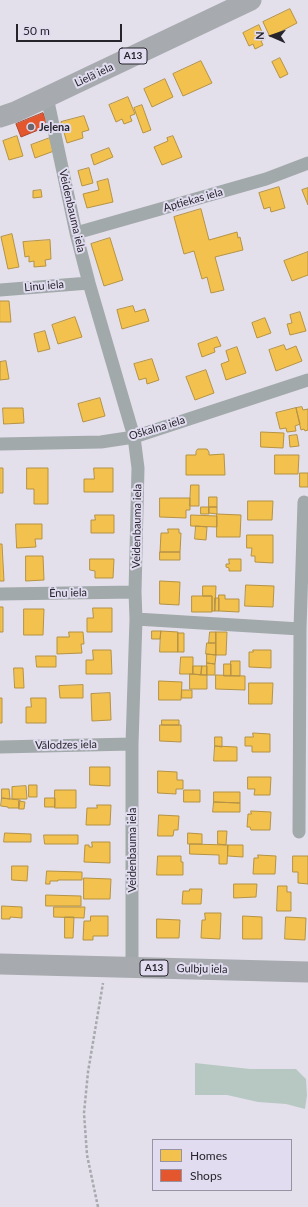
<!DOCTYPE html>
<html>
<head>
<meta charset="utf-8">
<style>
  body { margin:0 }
  #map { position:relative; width:308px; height:1207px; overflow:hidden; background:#e3e0ec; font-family:Lato,sans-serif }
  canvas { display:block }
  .legend { position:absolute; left:152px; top:1139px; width:140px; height:52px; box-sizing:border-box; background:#e1dcf0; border:1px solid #9793a2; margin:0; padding:5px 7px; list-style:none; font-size:12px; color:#27252c }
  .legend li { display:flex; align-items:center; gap:8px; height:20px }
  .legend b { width:20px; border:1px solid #9793a2 }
  .north { position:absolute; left:252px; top:16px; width:40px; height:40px; -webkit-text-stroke:3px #e1dcf0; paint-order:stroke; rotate:272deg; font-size:11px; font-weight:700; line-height:16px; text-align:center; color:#27252c }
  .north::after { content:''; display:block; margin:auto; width:14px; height:18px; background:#27252c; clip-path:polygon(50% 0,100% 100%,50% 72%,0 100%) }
  .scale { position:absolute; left:16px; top:24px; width:106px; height:18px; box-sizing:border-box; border:2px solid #27252c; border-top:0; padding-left:5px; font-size:12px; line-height:14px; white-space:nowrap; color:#27252c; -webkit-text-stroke:3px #e1dcf0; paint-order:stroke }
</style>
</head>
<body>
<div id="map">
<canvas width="308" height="1207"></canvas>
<ul class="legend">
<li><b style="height:11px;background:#f2c14e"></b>Homes</li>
<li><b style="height:11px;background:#e4572e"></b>Shops</li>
</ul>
<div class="north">N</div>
<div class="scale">50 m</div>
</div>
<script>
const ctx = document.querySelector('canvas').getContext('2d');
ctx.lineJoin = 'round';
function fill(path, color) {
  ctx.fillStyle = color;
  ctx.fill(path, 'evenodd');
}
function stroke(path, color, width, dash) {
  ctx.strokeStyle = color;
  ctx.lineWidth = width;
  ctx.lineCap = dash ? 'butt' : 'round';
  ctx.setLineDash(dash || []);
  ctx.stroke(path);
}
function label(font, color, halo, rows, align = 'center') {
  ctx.font = font + ' Lato,sans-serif';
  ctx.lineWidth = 4;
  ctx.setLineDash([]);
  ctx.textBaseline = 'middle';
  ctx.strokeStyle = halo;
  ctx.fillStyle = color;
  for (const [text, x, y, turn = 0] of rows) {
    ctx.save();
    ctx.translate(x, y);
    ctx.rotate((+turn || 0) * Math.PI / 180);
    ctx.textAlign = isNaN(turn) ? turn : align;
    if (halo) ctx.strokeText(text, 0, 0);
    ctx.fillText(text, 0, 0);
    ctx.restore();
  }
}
fill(new Path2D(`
  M195 1063 250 1069H296L306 1079 307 1095 305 1109 286 1104 258 1102 227 1095H195Z`), '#b7c8c3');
const homes = new Path2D(`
  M290 9 297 23 270 37 263 22Z
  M259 25 265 39 261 41 263 45 255 49 253 44 249 46 243 33Z
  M280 58 288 74 280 78 272 62Z
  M201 61 212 83 183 96 173 74Z
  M165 79 173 97 152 107 144 89Z
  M128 97 135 114 130 116 132 121 124 124 122 119 116 122 109 105Z
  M142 105 151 130 143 133 134 108Z
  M84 116 89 130 82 132 83 138 67 143 61 122Z
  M17 136 23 156 9 160 3 141Z
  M173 136 182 157 162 165 154 147 168 141 167 138Z
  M50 138 54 151 35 158 31 145Z
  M109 148 113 157 94 165 91 155Z
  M89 168 93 183 82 186 78 171Z
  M108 179 113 202 87 208 83 194 99 190 97 182Z
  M279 187 285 208 271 212 270 207 264 209 259 193Z
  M308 188V205L302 190Z
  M41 190 42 197 33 198V191Z
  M201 209 209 240 237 232 238 238 240 237 243 250 215 257 224 290 211 293 207 277 202 279 194 251 184 254 174 217Z
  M12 234 19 267 8 269 1 237Z
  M110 238 123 280 104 286 91 244Z
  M50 240 51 259 45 260 46 266 34 267V261L29 262V256L25 257 23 242Z
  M308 252V275L292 281 284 261Z
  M0 301H9L11 322H0Z
  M133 306 135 312 145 309 149 321 122 329 117 310Z
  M300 312 306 331 290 335 287 324 292 323 290 315Z
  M75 317 82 337 58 344 52 325Z
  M265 318 271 333 257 338 252 323Z
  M45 331 50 349 38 352 34 334Z
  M217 337 221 346 214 348 215 352 202 357 198 344Z
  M284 345 286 350 296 346 302 361 276 371 269 350Z
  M237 347 246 373 226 380 221 364 229 361 226 351Z
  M152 359 159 380 147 384 146 378 139 380 134 364Z
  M6 361 9 379 0 380V362Z
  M206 370 214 393 195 400 186 377Z
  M100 398 105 416 83 422 78 404Z
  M302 407 303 410 308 409V430L305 431 304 429 301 430 296 408Z
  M3 408H23L24 423 4 424Z
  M296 408 300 424 295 426 296 431 287 432 286 428 280 429 276 413Z
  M261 432 284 433 283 448 261 447Z
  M297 435 299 446 290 447 289 436Z
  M198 449H207L209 452V455L224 454 225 475H186V455H196V452Z
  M275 455H299L298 474H275Z
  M0 468H3V493H0Z
  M27 468H48V504H34V489H27Z
  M94 468H113V492H84V479H94Z
  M300 473H308V487H300Z
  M191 485H199V506H190Z
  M209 497H217V507H209Z
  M160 498H190V510H186V518L160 517Z
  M248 501H273L272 520H248Z
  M201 507H209V514H201Z
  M209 507H217V514L209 513Z
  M217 514 241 515 240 537H217Z
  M95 515H114V533H91V520H95Z
  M191 515 217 516V527L191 526Z
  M16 524H42V539H35L36 547 17 548Z
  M196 526 207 527 206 540 195 539Z
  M168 529H179V533H181L180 552H160L161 533H168Z
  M247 535H273V563L255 562V556H251L252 548H247Z
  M0 544H2L4 581H0Z
  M160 552H180V560H160Z
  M26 556H43L44 580 26 581Z
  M90 559H114L113 578H95V571L90 570Z
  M229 559H241V571H229V568L226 567V564H229Z
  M160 581 180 582 179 605 160 604Z
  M246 585 274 586 273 607 245 606Z
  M203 586H216L215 611H212V596H203Z
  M219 595H225V599H239V612L219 611Z
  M192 596H212V612H192Z
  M215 598H219V611H215Z
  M0 607H3V632H0Z
  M93 608H112V632H87V618H93Z
  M24 609H44L43 635H24Z
  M152 631H161L160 639H152Z
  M161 631 178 632V652H160Z
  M69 632H83L84 644H81L82 653 57 654V637H69Z
  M210 632H216V643H209Z
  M216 632H227L226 655H216Z
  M178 633H184V652H178Z
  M207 643H216V655L206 654Z
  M93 650H111L112 674H86V660H93Z
  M253 650H271V668L249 667V652H253Z
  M207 654 216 655 215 664 207 663Z
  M36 656H56V667H37Z
  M181 657H193V674H180Z
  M231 661H240V676H231Z
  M207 663 215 664V675H207Z
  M224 664H231V676H224Z
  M193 666H202L201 675 193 674Z
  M202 666H207V675H201Z
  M14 668H23L24 688H15Z
  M190 674 207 675V689H190Z
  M216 675 245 676V690L216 689Z
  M159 681 182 682 181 700H159Z
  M249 683H273L272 704H249Z
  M83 685V698H60L59 686Z
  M182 690H192V698H182Z
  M110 693 111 720 92 721 91 694Z
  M0 698H2V723H0Z
  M31 698H46V723H26V707H31Z
  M162 720H179V725H162Z
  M160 725H181V742L160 741Z
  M253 733 270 734V752H252V746H245V737H253Z
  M215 737H222V747L215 746Z
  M215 746 237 747V761H214Z
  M90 767H110V786L90 785Z
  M158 771 177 772V780H183V789H176V794L158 793Z
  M248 777H271L270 795H254L255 789H248Z
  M29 785H37V797H29Z
  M26 786 27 799H12V787Z
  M2 789H9L10 799 2 798Z
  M55 790H76V808H55Z
  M184 790H200V802H184Z
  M214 792H240V803L214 802Z
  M2 798 20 800 19 808H8V807L1 806Z
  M45 798H55V807H45Z
  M19 801 25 802 24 809H19Z
  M214 802 240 803V812H213Z
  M97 805H111L110 825H86L87 808H97Z
  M251 811 271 812 270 830H251L250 827H247L248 814H251Z
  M159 815 179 816 178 830H174L173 836H158Z
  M218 831H227L226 845 218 844Z
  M5 833 31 834V842H4Z
  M188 833 202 834V844H188Z
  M44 835H78V844H45Z
  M92 842H110V863L84 862 85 845H89V847H92Z
  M190 844 228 845 227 864H219V855L190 854Z
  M228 845H243V857L228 856Z
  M258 855 276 856 275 874H253L254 858H258Z
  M158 856H181V862H183V875H157Z
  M293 856H308V884L298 883V872H293Z
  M12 866H28L27 881 12 880Z
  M47 871 82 872V880H58V881H50V884H46Z
  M84 878 111 879 110 899H84Z
  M234 884H257L256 897 234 898Z
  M278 886H287V892H291V911H277Z
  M190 889H202L201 904H182L183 891H189Z
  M46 895 81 896V906H46Z
  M2 906 22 907V918L10 917V919H2Z
  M54 907H85L84 918 54 917Z
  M205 913H221L220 939 201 938 202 920H205Z
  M91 916H108V936H93V940H83L84 921H90Z
  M243 916 262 917V939H243Z
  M65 917H74L73 938H65Z
  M286 917 306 918 305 940 285 939Z
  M157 919 180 920 179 938H157Z`);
fill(homes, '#f2c14e');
stroke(homes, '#b59244', 1);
const shops = new Path2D(`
  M43 113 48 126 21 137 16 124Z`);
fill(shops, '#e4572e');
stroke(shops, '#ab482d', 1);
stroke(new Path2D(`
  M98 1207 87 1155 84 1113 88 1072 103 983`), '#a7a9ac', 2.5, [3, 2]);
stroke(new Path2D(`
  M47 97 76 233 89 283 134 437 138 468 135 592 136 619 132 744V967
  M76 233 266 179 308 163
  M0 290 89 283
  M0 444 101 442 134 437 308 380
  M0 594 135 592
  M136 619 300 629
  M0 747 132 744
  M299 832 300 629 304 502`), '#a2a9aa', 13);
stroke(new Path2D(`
  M0 117 15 112 47 97 251 0
  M0 964 308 972`), '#a7aaaf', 21);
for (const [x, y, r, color] of [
  [31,127,4,"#69666f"]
]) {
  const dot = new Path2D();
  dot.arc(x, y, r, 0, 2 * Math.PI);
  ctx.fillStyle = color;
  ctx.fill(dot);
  stroke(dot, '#e1dcf0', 1.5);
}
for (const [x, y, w] of [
  [133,56,28],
  [154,968,28]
]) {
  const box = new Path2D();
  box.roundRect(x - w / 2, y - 8, w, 16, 3);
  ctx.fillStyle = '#e1dcf0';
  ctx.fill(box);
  stroke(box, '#27252c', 1);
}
label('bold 10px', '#27252c', null, [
  ["A13",133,56],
  ["A13",154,968]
]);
label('11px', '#27252c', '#e1dcf0', [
  ["Lielā iela",94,75,-25],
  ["Aptiekas iela",193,200,-16],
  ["Veidenbauma iela",72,211,77],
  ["Linu iela",44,286,-5],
  ["Oškalna iela",157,428,-17],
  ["Veidenbauma iela",137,526,-89],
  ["Ēnu iela",68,593,-1],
  ["Vālodzes iela",66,745,-1],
  ["Veidenbauma iela",132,850,-90],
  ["Gulbju iela",202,969,1]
]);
label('bold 11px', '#27252c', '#e1dcf0', [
  ["Jeļena",39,127]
], 'left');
</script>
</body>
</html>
